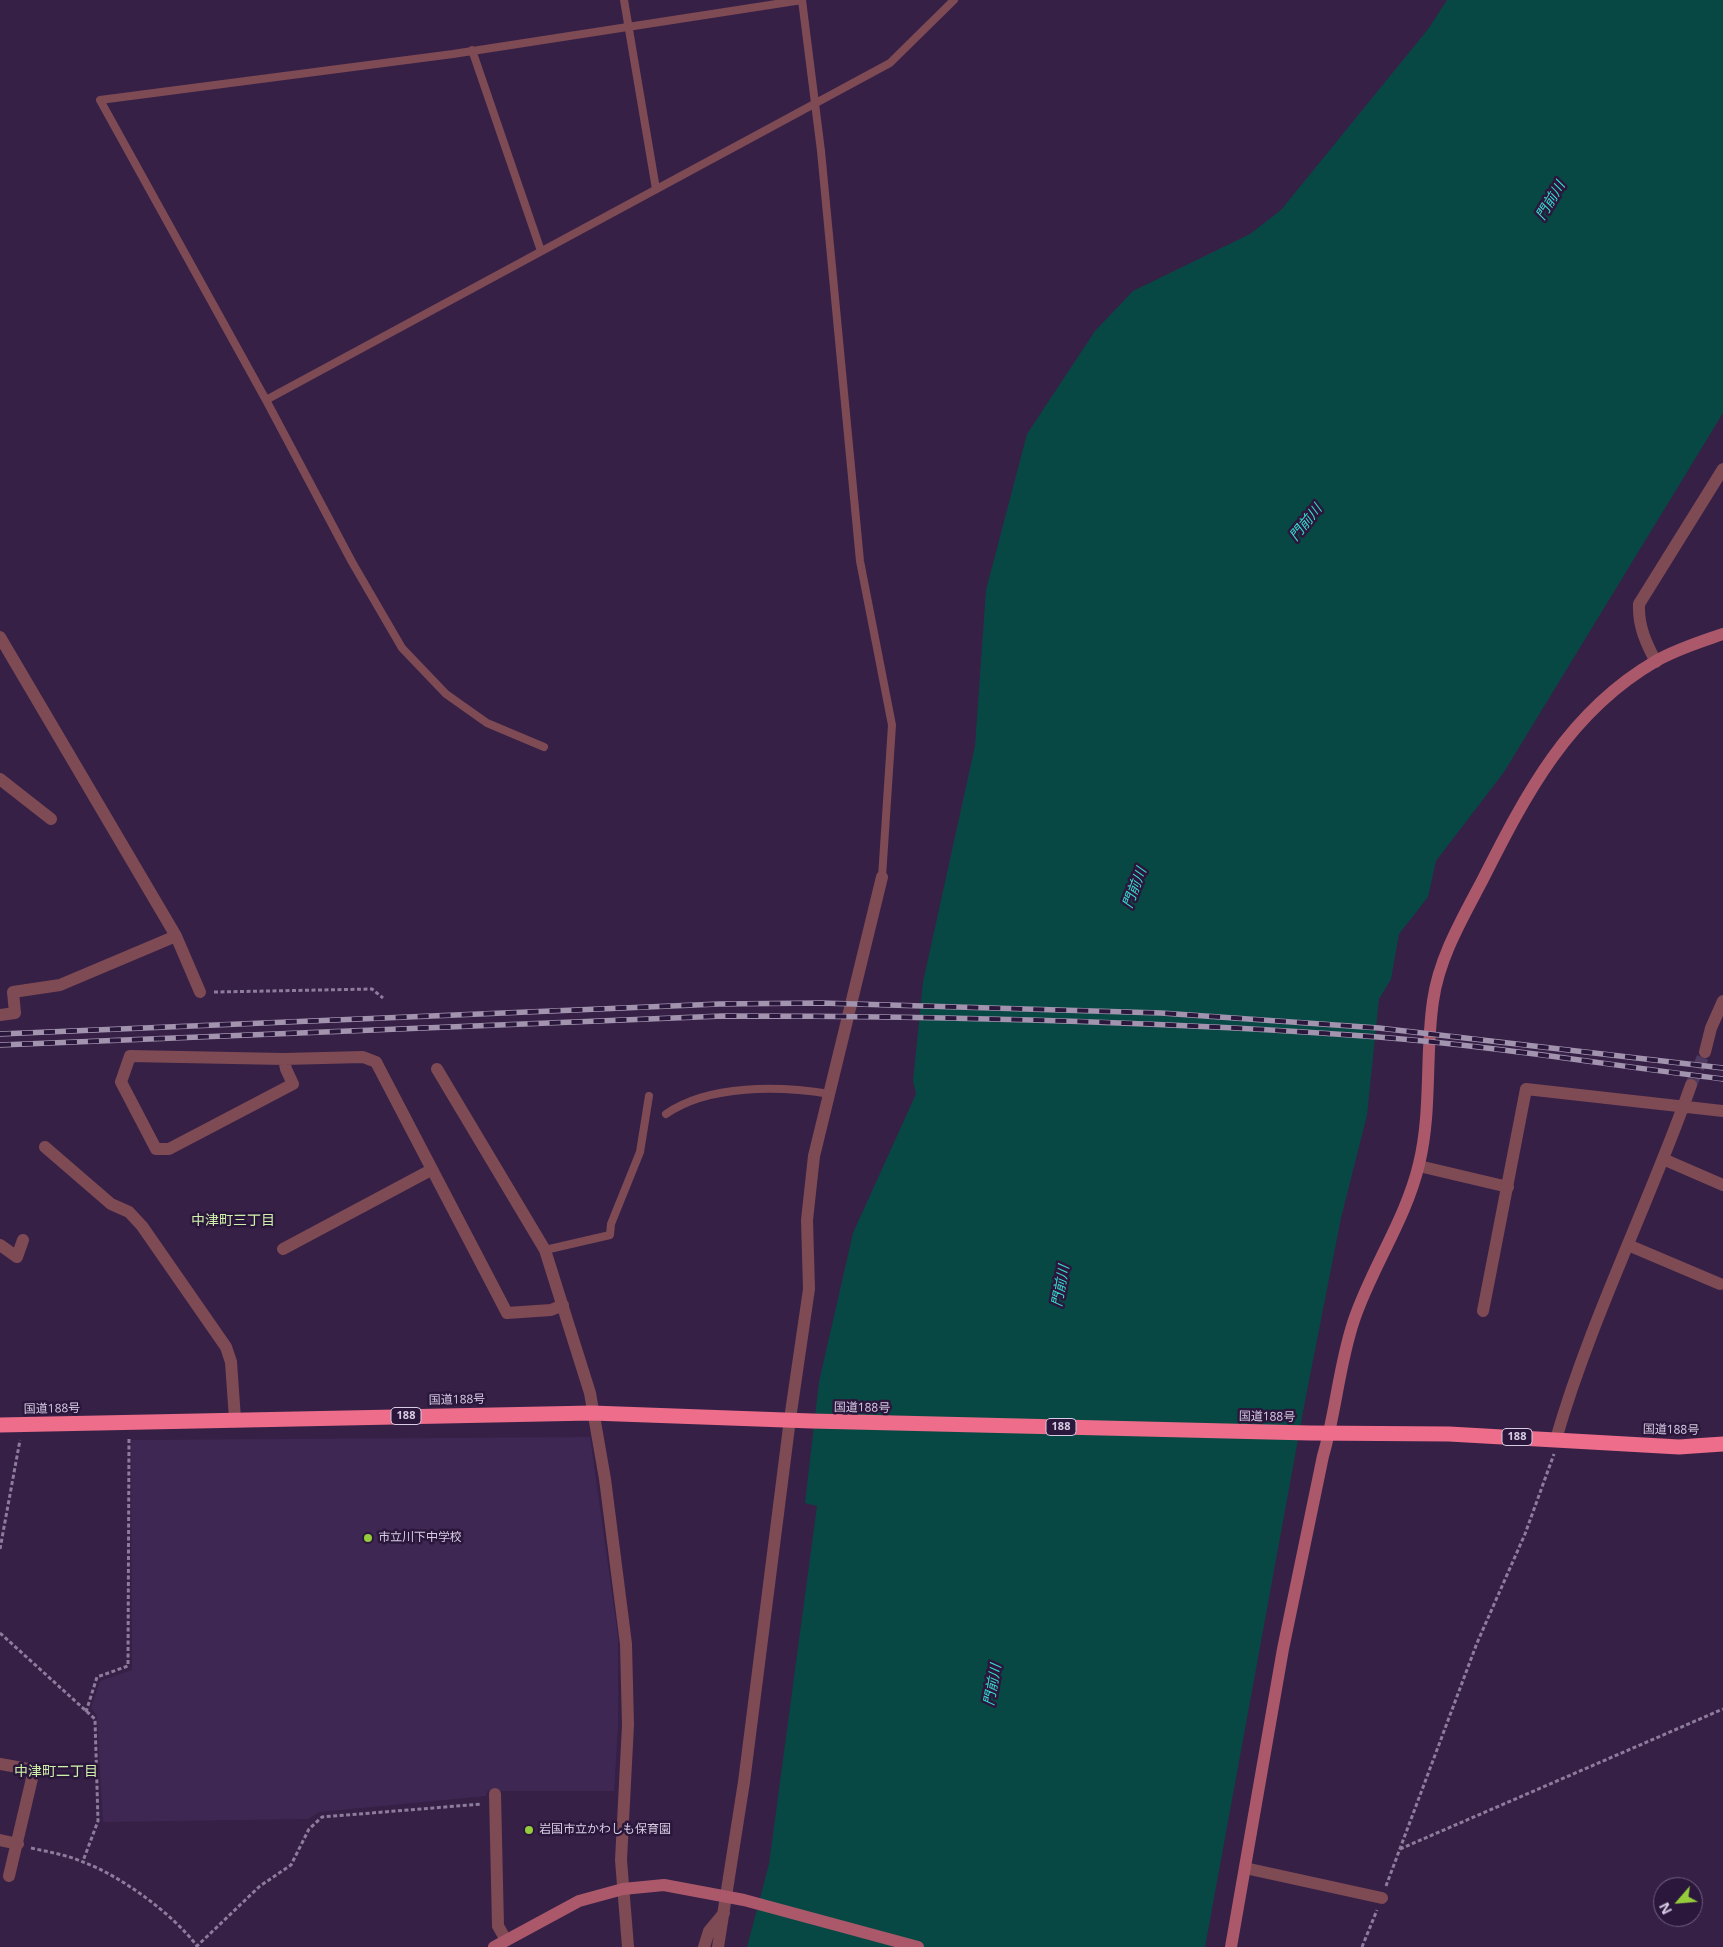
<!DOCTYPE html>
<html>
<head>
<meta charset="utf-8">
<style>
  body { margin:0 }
  #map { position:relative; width:1723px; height:1947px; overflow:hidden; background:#362046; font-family:"Open Sans",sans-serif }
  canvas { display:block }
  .north { position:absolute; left:1653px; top:1877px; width:50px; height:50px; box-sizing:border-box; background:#2b173c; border:1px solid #705f7f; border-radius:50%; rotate:243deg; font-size:14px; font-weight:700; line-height:20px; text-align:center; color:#d8cce4 }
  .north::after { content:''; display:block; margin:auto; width:18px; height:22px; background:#95cc3b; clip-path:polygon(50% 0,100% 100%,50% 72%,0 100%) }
</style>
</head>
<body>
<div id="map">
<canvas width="1723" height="1947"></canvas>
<div class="north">N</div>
</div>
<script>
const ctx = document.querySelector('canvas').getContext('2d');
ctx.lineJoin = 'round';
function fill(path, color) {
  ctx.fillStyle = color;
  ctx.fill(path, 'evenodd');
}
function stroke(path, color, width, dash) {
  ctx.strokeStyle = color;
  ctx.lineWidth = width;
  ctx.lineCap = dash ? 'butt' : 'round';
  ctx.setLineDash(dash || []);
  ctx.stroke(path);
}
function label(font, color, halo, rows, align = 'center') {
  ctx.font = font + ' "Open Sans","Noto Sans JP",sans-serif';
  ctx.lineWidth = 5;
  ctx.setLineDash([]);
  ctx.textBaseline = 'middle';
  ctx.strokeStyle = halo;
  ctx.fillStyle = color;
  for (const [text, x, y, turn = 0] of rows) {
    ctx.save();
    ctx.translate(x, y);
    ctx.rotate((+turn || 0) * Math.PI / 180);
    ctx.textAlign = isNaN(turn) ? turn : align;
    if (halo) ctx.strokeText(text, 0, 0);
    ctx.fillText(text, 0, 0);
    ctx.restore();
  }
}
fill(new Path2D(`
  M590 1437 618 1636V1726L614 1791H487L486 1796 319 1812 308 1819 103 1822 97 1716 91 1708 100 1681 132 1670 131 1440Z`), '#3f2753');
fill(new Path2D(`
  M1447 0H1723V413L1504 772 1436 861 1428 897 1399 934 1391 979 1379 999 1367 1115 1341 1218 1306 1396 1205 1947H747L769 1864 817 1506 805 1503 819 1382 853 1233 916 1094 913 1081 923 982 975 746 986 590 1027 434 1095 331 1133 291 1250 234 1281 210 1429 28Z`), '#084844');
stroke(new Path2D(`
  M1691 1085 1705 1052`), '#4e3a5e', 12, [12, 6]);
stroke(new Path2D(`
  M214 992 372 989 383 998
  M0 1549 20 1440
  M0 1633 95 1719 98 1821 83 1861
  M86 1712 97 1677 128 1666 129 1437
  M31 1848C49 1852 67 1855 83 1862 121 1876 173 1914 197 1946
  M1400 1849 1723 1709
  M1386 1886 1477 1643 1525 1534 1554 1454
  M196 1947 260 1886 291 1865 309 1829 322 1817 482 1804
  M1362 1947 1377 1910`), '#8d7c9b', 3, [4, 2.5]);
stroke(new Path2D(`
  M624 0 656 189
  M802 0 821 151 860 561 892 725 882 877
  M472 50 541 251
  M266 400 890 63 954 0
  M544 747 487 723 446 694 402 648 352 562 266 400 100 100 453 54 802 0
  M666 1114C709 1084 780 1086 830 1094
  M545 1250 610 1235 611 1224 640 1152 649 1096`), '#7e4a54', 8);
stroke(new Path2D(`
  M0 637 176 936 60 985 13 992 15 1013 0 1015
  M1656 662C1646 643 1638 626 1639 604L1723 469
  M0 779 51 819
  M176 936 200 992
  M1705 1052 1711 1028 1723 1001
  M284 1059 286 1069 293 1084 169 1149H156L121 1082 130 1056 284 1059 363 1057 376 1062 507 1313 551 1310 563 1305
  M437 1069 545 1250 590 1393 605 1479 626 1644 628 1725 621 1860 628 1947
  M45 1147 111 1204 129 1212 142 1226 226 1347 231 1362 235 1419
  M1663 1159 1723 1185
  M1419 1166 1508 1187
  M0 1245 17 1257 23 1240
  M1628 1245 1720 1284
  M283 1249 431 1170
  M1483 1311 1526 1089 1723 1111
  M1556 1439C1591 1318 1649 1204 1691 1085
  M0 1764 34 1770 9 1876
  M495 1794 498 1926 506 1940
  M0 1840 18 1844
  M1245 1868 1382 1898
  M704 1947 709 1931 724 1913
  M718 1947 744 1782 790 1419 809 1289 807 1220 814 1156 882 877`), '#7e4a54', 12);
stroke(new Path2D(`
  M494 1947 579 1901 623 1889 664 1885 744 1900 918 1947
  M1231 1947 1283 1649 1323 1456C1336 1412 1339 1364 1354 1320 1372 1267 1406 1219 1419 1164 1432 1111 1425 1055 1433 1001 1439 958 1462 919 1482 881 1526 794 1568 712 1656 661 1677 649 1700 642 1723 634`), '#ab596a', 12);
stroke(new Path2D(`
  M0 1425 592 1413 812 1421 1310 1433 1449 1434 1679 1447 1723 1444`), '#ed6d8a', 15);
const rail = new Path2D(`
  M0 1034 719 1004 821 1003 1161 1013 1379 1028 1723 1068
  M0 1045 723 1016C941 1016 1160 1021 1378 1037 1493 1046 1608 1065 1723 1079`);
stroke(rail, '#a293af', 5.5);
stroke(rail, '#2b173c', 4, [11]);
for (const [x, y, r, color] of [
  [368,1538,5,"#95cc3b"],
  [529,1830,5,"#95cc3b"]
]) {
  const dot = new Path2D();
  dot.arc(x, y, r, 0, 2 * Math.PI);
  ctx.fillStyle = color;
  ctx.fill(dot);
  stroke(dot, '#2b173c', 2);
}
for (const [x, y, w] of [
  [406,1416,30],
  [1061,1427,30],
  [1517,1437,30]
]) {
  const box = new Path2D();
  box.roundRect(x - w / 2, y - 8.5, w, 17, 4);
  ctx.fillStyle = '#2b173c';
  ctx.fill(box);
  stroke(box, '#d8cce4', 1);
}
label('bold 11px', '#d8cce4', null, [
  ["188",406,1416],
  ["188",1061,1427],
  ["188",1517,1437]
]);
label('12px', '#d8cce4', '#2b173c', [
  ["国道188号",457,1400,-1],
  ["国道188号",862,1408,1],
  ["国道188号",52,1409,-1],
  ["国道188号",1267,1417,1],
  ["国道188号",1671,1430,1]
]);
label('12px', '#d8cce4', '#2b173c', [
  ["市立川下中学校",378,1538],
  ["岩国市立かわしも保育園",539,1830]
], 'left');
label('italic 14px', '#36dbd0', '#2b173c', [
  ["門前川",1551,201,-59],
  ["門前川",1306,523,-51],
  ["門前川",1135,888,-69],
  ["門前川",1061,1286,-80],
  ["門前川",993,1685,-80]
]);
label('14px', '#d0f1a9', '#2b173c', [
  ["中津町三丁目",233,1221],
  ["中津町二丁目",56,1772]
]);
</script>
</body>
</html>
